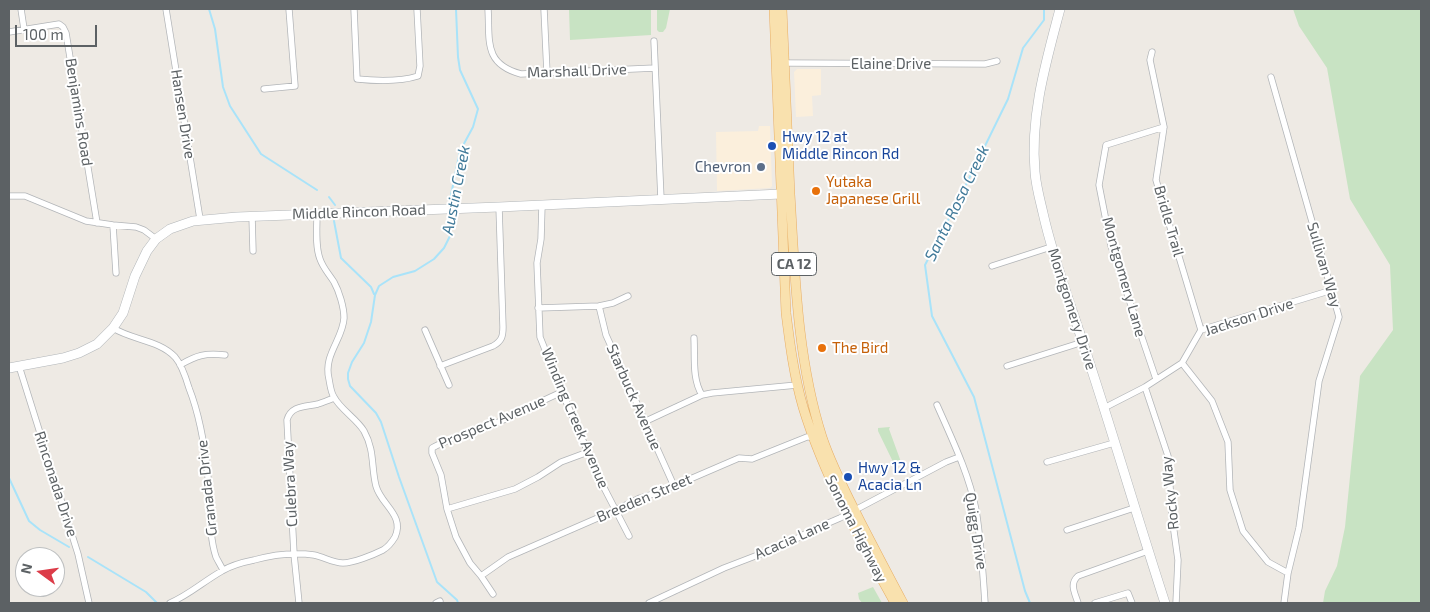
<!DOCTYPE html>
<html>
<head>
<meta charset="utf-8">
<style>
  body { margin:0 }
  #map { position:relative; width:1430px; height:612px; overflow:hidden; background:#eeeae4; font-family:"Exo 2",sans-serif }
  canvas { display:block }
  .frame { position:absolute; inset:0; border:10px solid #5c6164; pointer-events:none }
  .north { position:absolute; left:15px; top:547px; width:50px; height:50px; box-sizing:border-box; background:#fff; border:1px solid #bec0c1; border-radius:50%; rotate:284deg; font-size:14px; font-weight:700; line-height:20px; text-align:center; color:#5c6164 }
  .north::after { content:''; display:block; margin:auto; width:18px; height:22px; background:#dc3c49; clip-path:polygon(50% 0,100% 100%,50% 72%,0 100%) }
  .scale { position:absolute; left:15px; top:25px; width:82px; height:22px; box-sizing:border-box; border:2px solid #5c6164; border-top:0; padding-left:6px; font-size:15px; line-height:18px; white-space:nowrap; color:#5c6164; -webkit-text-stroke:4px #fff; paint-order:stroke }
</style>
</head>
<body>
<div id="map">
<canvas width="1430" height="612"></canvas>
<div class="frame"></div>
<div class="north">N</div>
<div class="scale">100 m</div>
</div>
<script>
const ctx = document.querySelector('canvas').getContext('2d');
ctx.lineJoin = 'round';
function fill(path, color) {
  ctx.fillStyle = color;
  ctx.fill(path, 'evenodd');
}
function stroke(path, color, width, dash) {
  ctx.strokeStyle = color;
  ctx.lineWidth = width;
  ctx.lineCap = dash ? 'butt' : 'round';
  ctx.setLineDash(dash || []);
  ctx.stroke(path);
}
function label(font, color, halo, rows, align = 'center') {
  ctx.font = font + ' "Exo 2",sans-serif';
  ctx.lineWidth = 4;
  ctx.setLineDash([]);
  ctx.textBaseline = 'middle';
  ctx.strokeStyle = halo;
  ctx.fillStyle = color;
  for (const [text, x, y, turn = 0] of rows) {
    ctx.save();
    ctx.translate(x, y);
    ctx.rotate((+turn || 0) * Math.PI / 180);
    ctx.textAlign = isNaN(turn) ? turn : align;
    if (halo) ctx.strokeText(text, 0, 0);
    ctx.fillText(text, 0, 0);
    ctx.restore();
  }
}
fill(new Path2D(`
  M797 69H821V95L812 96 813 116 796 117 794 72Z
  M759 126H770L772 186 770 188 717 191 716 132 758 131Z`), '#fbefdc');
fill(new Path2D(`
  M569 9H651V35L570 40Z
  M657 9H670L666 28 663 32H659L657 30Z
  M1293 9H1421V603H1323L1325 591 1337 566 1345 527 1360 376 1393 330 1390 265 1350 199 1327 68 1299 26Z
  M890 427 889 429 901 462 895 466 878 431V428Z
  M873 587 882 603H862L859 599 858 593Z`), '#c8e3c3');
stroke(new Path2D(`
  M209 9 215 29 223 87 230 106 261 154 317 190
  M329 197 335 205
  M451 205 450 200 460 151 473 127 478 109 460 70 458 57 456 9
  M451 212V227L450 236 444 248 434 259 415 271 393 277 379 286 375 295 371 322 364 343 352 362 348 373V379L350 386 376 413 381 422 399 477 437 582 457 600 458 603
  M334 221 341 258 371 287 374 294
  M9 478 29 521 40 530 69 547
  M88 557 146 592 157 603
  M1030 603 1025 591 974 397 932 316 925 265 958 201 1008 99 1023 48 1044 20V9`), '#a9e3f9', 2);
const street = new Path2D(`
  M21 9 24 29
  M166 9 200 219
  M354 9 357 79C376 81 399 82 418 76L420 66 417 9
  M488 9C490 40 483 64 521 74L655 68
  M544 9 547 73
  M9 32 59 24 63 27 66 33 97 223
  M654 41 661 199
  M1152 52 1150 60 1164 127 1156 180 1201 330
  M785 63 985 64 997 61
  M1271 77 1339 317 1319 381 1299 528 1288 573 1284 603
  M264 89 295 86 289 9
  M9 196H25L86 221 113 225 136 227 144 230 156 239
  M542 205 541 239 537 263 540 337 562 392 600 480 629 536
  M252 216 253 251
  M113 225 116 273
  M992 266 1051 247
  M599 306 606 335 674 486
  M538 308 599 306 613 303 628 296
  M113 328C132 340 159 340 175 357 182 365 186 378 189 388 200 416 205 447 208 477 211 502 208 533 216 557 218 561 221 566 223 570
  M425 330 449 385
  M694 338C695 357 692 379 702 395
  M1182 363 1212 401 1228 442 1230 490 1243 531 1268 562 1288 573
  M180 365C197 355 205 353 225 355
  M19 366 78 554 89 603
  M440 366 493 346C502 341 503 336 503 327L499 207
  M1007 366 1083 342
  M1156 379 1111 246 1099 185 1106 145 1164 127
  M1145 387 1168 456 1172 517 1178 560 1176 603
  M937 405C952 439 969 474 976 510 981 541 983 572 985 603
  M1104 408 1145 387 1182 363 1201 330 1332 290
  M644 422 702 395 712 393 797 385
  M1047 462 1114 443
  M447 509 515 489 538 477 561 462 588 452
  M1067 530 1134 508
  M481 576 508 557 616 510 640 498 660 492 739 458 752 459 807 437H814
  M493 594 481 576 470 563 456 537 447 509 441 475 432 453V448C453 436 478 430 501 421 521 412 541 401 562 392
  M170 603C189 595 204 581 222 571 230 566 244 562 254 560 272 555 295 552 314 555 324 557 333 563 343 563 353 563 373 555 383 550 388 547 392 542 395 537 405 515 381 505 376 486 371 467 375 451 364 431 357 419 340 409 334 397 331 393 330 385 329 379 323 355 343 339 344 318 344 307 339 291 334 282 329 274 323 268 320 259 315 246 317 228 317 214
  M299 603 294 554 287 420C291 405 306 407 318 404 324 402 329 400 334 398
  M436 603 440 601
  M649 603 724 568 789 543 812 530 840 518 946 462 959 457
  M1078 603C1075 593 1069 584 1078 576L1148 551
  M1095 603 1128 593 1132 603`);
const secondary = new Path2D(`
  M1060 9C1046 62 1030 116 1035 172 1036 186 1040 200 1043 213 1053 258 1069 300 1083 343 1112 430 1137 517 1165 603
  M9 368 63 358 79 353 97 344 113 328 123 313 135 276 147 251 156 239 170 229 193 221 237 217 499 207 781 194`);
const primary = new Path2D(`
  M774 9 786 313C790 345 794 376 803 407 824 476 860 540 895 603
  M782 9C785 70 787 132 790 194 795 275 797 359 822 437 832 467 847 495 861 523 875 550 889 577 903 603`);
stroke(street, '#b2b5b8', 7);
stroke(secondary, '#b1b5b8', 10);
stroke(primary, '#e7ad64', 10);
stroke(street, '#fff', 5.5);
stroke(secondary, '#fff', 9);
stroke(primary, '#f9e1ae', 9);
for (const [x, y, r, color] of [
  [772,146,5,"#1a4fb4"],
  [761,167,5,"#5c6f8a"],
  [816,191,5,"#e8710a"],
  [822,348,5,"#e8710a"],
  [848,477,5,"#1a4fb4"]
]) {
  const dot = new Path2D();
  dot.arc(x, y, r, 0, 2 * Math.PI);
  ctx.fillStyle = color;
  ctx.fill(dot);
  stroke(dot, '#fff', 2);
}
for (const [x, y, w] of [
  [794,264,45]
]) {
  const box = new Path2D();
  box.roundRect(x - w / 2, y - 11.5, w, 23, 4);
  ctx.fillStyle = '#fff';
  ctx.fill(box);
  stroke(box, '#5c6164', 1);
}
label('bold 14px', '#5c6164', null, [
  ["CA 12",794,264]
]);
label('15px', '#5c6164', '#fff', [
  ["Elaine Drive",891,64],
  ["Marshall Drive",577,71,-2],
  ["Benjamins Road",79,112,81],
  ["Hansen Drive",183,114,81],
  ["Middle Rincon Road",359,212,-2],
  ["Bridle Trail",1169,221,74],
  ["Sullivan Way",1324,265,74],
  ["Montgomery Lane",1124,277,74],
  ["Montgomery Drive",1072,309,72],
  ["Jackson Drive",1249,317,-18],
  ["Starbuck Avenue",634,397,66],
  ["Winding Creek Avenue",575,418,67],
  ["Prospect Avenue",492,422,-23],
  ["Rinconada Drive",56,484,72],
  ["Culebra Way",290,484,-93],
  ["Granada Drive",207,488,-96],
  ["Rocky Way",1170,493,-96],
  ["Breeden Street",644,498,-23],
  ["Sonoma Highway",856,529,63],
  ["Quigg Drive",976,531,81],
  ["Acacia Lane",792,539,-24]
]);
label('15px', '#164399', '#fff', [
  ["Hwy 12 at",782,137],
  ["Middle Rincon Rd",782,154],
  ["Hwy 12 &",858,468],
  ["Acacia Ln",858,485]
], 'left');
label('15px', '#4e5e75', '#fff', [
  ["Chevron",751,167]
], 'right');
label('15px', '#c56008', '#fff', [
  ["Yutaka",826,182],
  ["Japanese Grill",826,199],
  ["The Bird",832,348]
], 'left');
label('italic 16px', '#417a99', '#fff', [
  ["Austin Creek",456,190,-79],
  ["Santa Rosa Creek",957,203,-64]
]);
</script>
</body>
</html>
